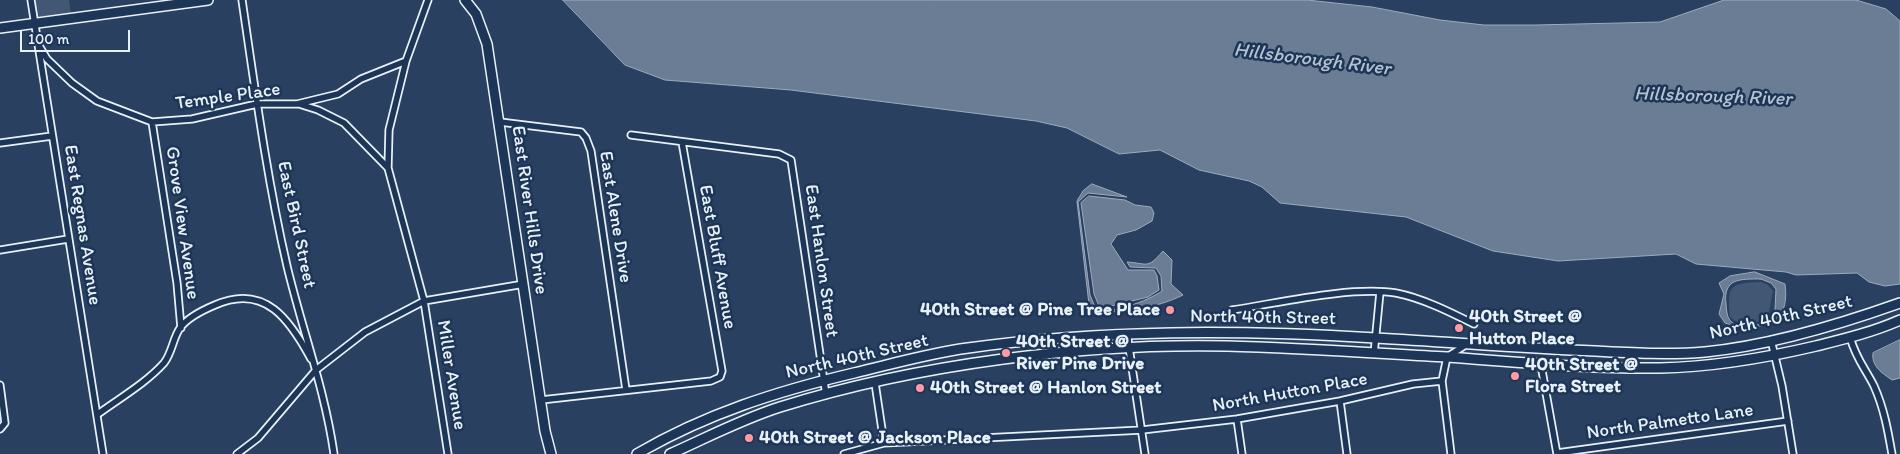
<!DOCTYPE html>
<html>
<head>
<meta charset="utf-8">
<style>
  body { margin:0 }
  #map { position:relative; width:1900px; height:454px; overflow:hidden; background:#294061; font-family:Itim,sans-serif }
  canvas { display:block }
  .scale { position:absolute; left:20px; top:30px; width:110px; height:22px; box-sizing:border-box; border:2px solid #e8f1f8; border-top:0; padding-left:6px; font-size:15px; line-height:18px; white-space:nowrap; color:#e8f1f8; -webkit-text-stroke:4px #1d3557; paint-order:stroke }
</style>
</head>
<body>
<div id="map">
<canvas width="1900" height="454"></canvas>
<div class="scale">100 m</div>
</div>
<script>
const ctx = document.querySelector('canvas').getContext('2d');
ctx.lineJoin = 'round';
function fill(path, color) {
  ctx.fillStyle = color;
  ctx.fill(path, 'evenodd');
}
function stroke(path, color, width, dash) {
  ctx.strokeStyle = color;
  ctx.lineWidth = width;
  ctx.lineCap = dash ? 'butt' : 'round';
  ctx.setLineDash(dash || []);
  ctx.stroke(path);
}
function label(font, color, halo, rows, align = 'center') {
  ctx.font = font + ' Itim,sans-serif';
  ctx.lineWidth = 5;
  ctx.setLineDash([]);
  ctx.textBaseline = 'middle';
  ctx.strokeStyle = halo;
  ctx.fillStyle = color;
  for (const [text, x, y, turn = 0] of rows) {
    ctx.save();
    ctx.translate(x, y);
    ctx.rotate((+turn || 0) * Math.PI / 180);
    ctx.textAlign = isNaN(turn) ? turn : align;
    if (halo) ctx.strokeText(text, 0, 0);
    ctx.fillText(text, 0, 0);
    ctx.restore();
  }
}
fill(new Path2D(`
  M35 0H69L71 15 38 19Z
  M1761 282 1768 285 1773 291 1768 317C1756 325 1742 327 1730 317 1727 286 1729 283 1761 282Z`), '#415774');
const water = new Path2D(`
  M563 0H1307L1372 7 1440 20 1484 25H1536L1660 22 1724 0H1856L1886 9 1900 21V284L1885 286 1869 282 1857 273 1796 275 1786 272 1696 264 1676 254 1558 261 1493 251 1406 217 1280 203 1262 187 1249 181 1199 170 1160 150 1119 154 1067 128 1036 121 791 90 665 80 625 65Z
  M1092 184 1127 197 1088 193 1078 202 1090 295 1095 307C1108 317 1149 300 1162 291L1161 276 1156 268 1130 267 1127 262C1147 263 1147 270 1163 251L1172 260 1171 284 1183 295C1155 309 1122 312 1090 313L1077 201 1083 191Z
  M1089 196 1125 200 1135 205 1151 207 1154 213 1152 221 1136 230 1117 235 1111 244 1128 270H1154L1157 276 1159 290 1148 297 1103 308 1099 306 1094 294 1081 203Z
  M1755 272 1785 284C1787 300 1785 310 1776 323L1743 329 1725 323 1719 314 1724 294 1719 283 1730 276ZM1761 279 1771 283 1776 289 1775 310 1772 318 1755 326 1735 325C1727 319 1727 315 1726 304 1723 278 1740 279 1761 279Z
  M1900 340V378L1892 380C1882 373 1871 366 1873 353Z`);
fill(water, '#6b7c95');
stroke(water, '#9dabbd', 1);
const street = new Path2D(`
  M31 0 103 454
  M242 0C255 89 267 179 287 266 302 329 325 390 334 454
  M38 44 47 59 72 83 97 101 152 122 192 119 257 104H297L338 94 361 79 406 61 428 0
  M299 104 318 110 344 123 388 168 424 301 448 454
  M152 122 177 283 181 328
  M500 122 581 132 586 138 591 151 626 390
  M631 135 779 154 791 160 826 395
  M0 143 52 136
  M388 168 389 130 406 61
  M0 250 68 239
  M1232 310C1279 303 1350 286 1396 293 1422 298 1450 312 1474 324
  M1127 334 1145 454
  M1850 337C1856 359 1865 368 1874 386 1884 408 1888 431 1892 454
  M1771 340 1782 386 1793 454
  M1374 354 1380 292
  M1541 365 1557 454
  M875 383 884 443
  M0 385 5 423 0 429
  M541 400 711 381 720 377 722 371 682 142
  M1340 401 1347 454
  M98 414C120 398 146 383 164 363 172 353 173 338 180 328 188 317 203 310 215 305 265 283 290 320 311 359
  M1237 419 1242 454
  M1557 453 1788 421
  M237 454 258 438 316 370 365 332 424 301 524 284
  M844 454 884 443 1142 430 1237 419 1340 401 1413 384 1442 381
  M1451 454 1442 381 1447 357 1464 346`);
const secondary = new Path2D(`
  M465 0 476 14 487 44 545 431 551 454
  M0 28 208 0
  M637 454C705 414 778 391 854 373 892 364 930 353 968 348 1103 329 1240 330 1376 338 1449 342 1522 348 1595 351 1631 353 1669 355 1705 352 1768 346 1841 324 1900 303
  M670 454C706 438 742 419 780 407 918 364 1083 343 1227 346 1300 348 1374 353 1447 357 1518 362 1589 369 1660 368 1713 367 1765 358 1816 346 1844 339 1873 332 1900 320`);
stroke(street, '#e8f1f8', 9);
stroke(secondary, '#e8f1f8', 12);
stroke(street, '#1d3557', 5.5);
stroke(secondary, '#1d3557', 9);
for (const [x, y, r, color] of [
  [1170,310,5,"#ff9aa2"],
  [1459,328,5,"#ff9aa2"],
  [1006,353,5,"#ff9aa2"],
  [1515,376,5,"#ff9aa2"],
  [920,388,5,"#ff9aa2"],
  [749,438,5,"#ff9aa2"]
]) {
  const dot = new Path2D();
  dot.arc(x, y, r, 0, 2 * Math.PI);
  ctx.fillStyle = color;
  ctx.fill(dot);
  stroke(dot, '#1d3557', 2);
}
label('19px', '#e8f1f8', '#1d3557', [
  ["Temple Place",228,97,-8],
  ["East River Hills Drive",529,210,82],
  ["East Alene Drive",615,217,81],
  ["Grove View Avenue",182,223,82],
  ["East Regnas Avenue",82,225,81],
  ["East Bird Street",296,225,78],
  ["East Bluff Avenue",717,257,80],
  ["East Hanlon Street",821,261,82],
  ["North 40th Street",1263,318,1],
  ["North 40th Street",1781,318,-13],
  ["North 40th Street",857,357,-13],
  ["Miller Avenue",451,375,81],
  ["North Hutton Place",1290,393,-10],
  ["North Palmetto Lane",1670,422,-8]
]);
label('bold 19px', '#e8f1f8', '#1d3557', [
  ["40th Street @ Pine Tree Place",1160,310,"right"],
  ["40th Street @",1469,317],
  ["Hutton Place",1469,339],
  ["40th Street @",1016,342],
  ["River Pine Drive",1016,364],
  ["40th Street @",1525,365],
  ["Flora Street",1525,387],
  ["40th Street @ Hanlon Street",930,388],
  ["40th Street @ Jackson Place",759,438]
], 'left');
label('italic 20px', '#b6c2d0', '#1d3557', [
  ["Hillsborough River",1312,60,7],
  ["Hillsborough River",1713,97,2]
]);
</script>
</body>
</html>
